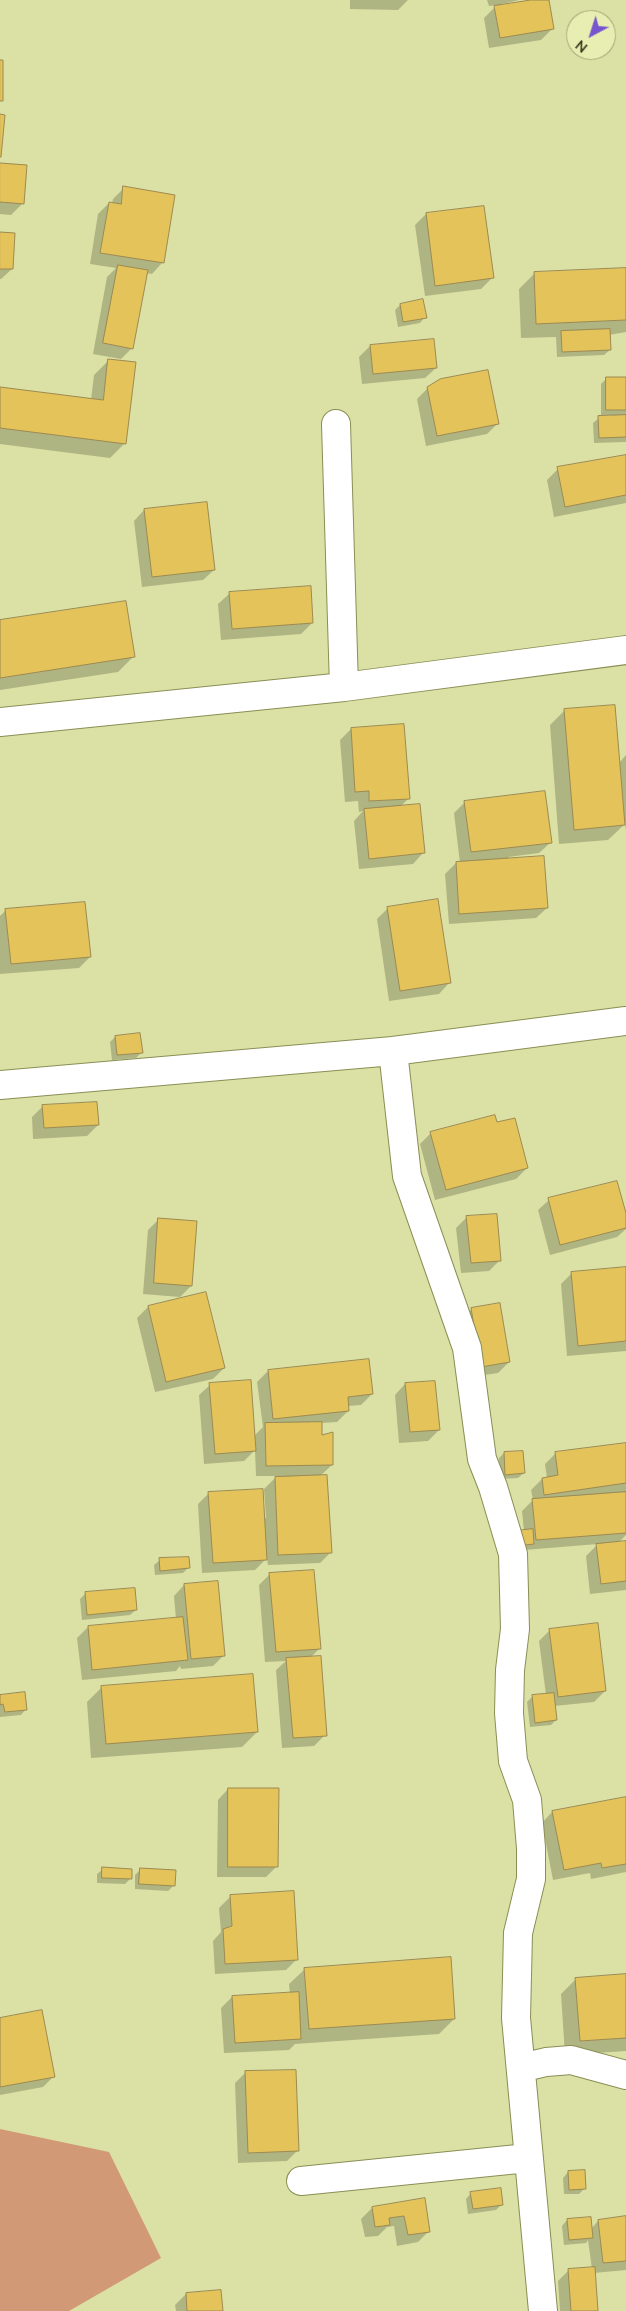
<!DOCTYPE html>
<html>
<head>
<meta charset="utf-8">
<style>
  body { margin:0 }
  #map { position:relative; width:626px; height:2311px; overflow:hidden; background:#dbe1a4; font-family:"Nunito Sans",sans-serif }
  canvas { display:block }
  .north { position:absolute; left:566px; top:10px; width:50px; height:50px; box-sizing:border-box; background:#e8eeb1; border:1px solid #a0a476; border-radius:50%; rotate:220deg; font-size:14px; font-weight:700; line-height:20px; text-align:center; color:#33351d }
  .north::after { content:''; display:block; margin:auto; width:18px; height:22px; background:#7755cf; clip-path:polygon(50% 0,100% 100%,50% 72%,0 100%) }
</style>
</head>
<body>
<div id="map">
<canvas width="626" height="2311"></canvas>
<div class="north">N</div>
</div>
<script>
const ctx = document.querySelector('canvas').getContext('2d');
ctx.lineJoin = 'round';
function fill(path, color) {
  ctx.fillStyle = color;
  ctx.fill(path, 'evenodd');
}
function stroke(path, color, width, dash) {
  ctx.strokeStyle = color;
  ctx.lineWidth = width;
  ctx.lineCap = dash ? 'butt' : 'round';
  ctx.setLineDash(dash || []);
  ctx.stroke(path);
}
fill(new Path2D(`
  M0 2129 109 2152 161 2258 69 2311H0Z`), '#d29977');
fill(new Path2D(`
  M350 0H408L398 10 350 9Z
  M487 0H519L502 4V6L548 0 552 29 541 40 489 48 484 18 497 5 489 6Z
  M0 165 22 204 11 215 0 214Z
  M124 188 173 196 162 263 152 274 146 273 132 348 121 359 93 354 107 277 116 268 90 264 98 214 109 203 112 204 113 199Z
  M483 207 492 278 481 289 425 296 415 225 426 214Z
  M0 234 12 269 1 279H0Z
  M626 270V332L609 335 610 350 604 355 557 357 556 337 521 338 519 289 534 274Z
  M400 305 425 317 420 323 398 327 395 310Z
  M370 346 436 368 425 378 362 384 359 357Z
  M109 360 125 443 110 458 0 444V388L91 400 94 375Z
  M607 378H626V442L594 443 593 423 599 418 613 417V415H601V384Z
  M428 388 498 423 487 434 426 446 417 399Z
  M626 456V503L554 517 547 480 558 469Z
  M144 510 214 570 203 580 142 587 134 521Z
  M309 587 312 623 301 634 221 640 218 604 229 594Z
  M0 622 133 657 118 672 0 690Z
  M565 710 619 763 626 755V830L625 824 608 840 559 844 550 725Z
  M351 729 408 799 400 807 423 853 413 864 359 869 354 821 363 811 359 812 358 801 345 802 340 740Z
  M465 802 550 843 539 853 508 857 547 908 536 918 449 924 445 874 456 863H460L454 813Z
  M388 908 449 983 439 994 389 1001 377 919Z
  M6 910 90 957 79 968 0 974V916Z
  M115 1037 141 1053 136 1058 112 1060 110 1042Z
  M43 1106 98 1125 87 1136 33 1139 32 1117Z
  M431 1133 527 1168 516 1179 435 1200 420 1144Z
  M549 1200 626 1218V1229L617 1237 550 1255 538 1210Z
  M467 1217 500 1260 489 1271 461 1273 456 1228Z
  M159 1219 191 1286 180 1297 143 1294 148 1230Z
  M626 1268V1351L567 1356 561 1284 572 1273Z
  M205 1294 224 1368 213 1379 155 1392 137 1318 148 1307Z
  M472 1309 509 1362 498 1373 471 1377 461 1320Z
  M268 1371 372 1394 361 1405 348 1406V1411L337 1422 321 1423V1437L332 1465 320 1476 331 1552 320 1563 268 1565 267 1558 255 1570 202 1573 198 1504 209 1493 266 1518 264 1489 277 1476H256L255 1450 244 1461 204 1464 199 1395 210 1385 254 1436 263 1427 257 1382Z
  M405 1384 439 1430 428 1441 399 1443 395 1395Z
  M626 1444V1535L618 1543 626 1542V1590L590 1594 586 1556 598 1544 512 1551 524 1531 522 1511 533 1500 531 1490 542 1479 547 1478 545 1464 556 1453Z
  M504 1453 524 1473 518 1478 500 1479 499 1458Z
  M160 1560 188 1568 183 1573 155 1575 154 1565Z
  M270 1574 319 1649 310 1658 325 1735 314 1746 282 1748 276 1670 286 1661 265 1662 259 1585Z
  M184 1585 224 1655 213 1666 181 1669 180 1666 176 1671 82 1680 77 1638 88 1627 176 1619 174 1596Z
  M86 1593 136 1610 130 1615 82 1620 80 1599Z
  M550 1630 605 1691 594 1702 554 1706 556 1720 551 1725 530 1727 527 1702 533 1696 546 1695 539 1641Z
  M102 1687 257 1732 242 1747 91 1758 87 1702Z
  M0 1696 26 1709 21 1715 0 1717Z
  M228 1789 277 1866 266 1877H217L218 1800Z
  M626 1798V1872L591 1879 590 1873 553 1880 542 1823 552 1812Z
  M103 1869 130 1870V1879L125 1884 97 1883V1874Z
  M141 1869 173 1886 168 1891 135 1889V1875Z
  M230 1897 297 1959 286 1970 215 1974 213 1941 221 1932 219 1908Z
  M305 1969 454 2019 439 2034 295 2044 289 2050 224 2053 221 2008 232 1997 290 1994 289 1984Z
  M626 1975V2051L565 2055 561 1994 576 1979Z
  M0 2019 54 2076 43 2087 0 2095Z
  M246 2072 298 2150 287 2161 238 2163 235 2083Z
  M568 2172 585 2188 579 2194H564L563 2178Z
  M471 2193 502 2204 496 2210 468 2214 466 2199Z
  M423 2200 429 2231 418 2242 397 2246 394 2226 387 2227 378 2236 365 2237 361 2219 372 2208Z
  M626 2218V2270L594 2273 597 2311H560L558 2281 569 2270 592 2269 588 2240 586 2243 564 2245 562 2226 567 2220 591 2229 598 2221Z
  M186 2294 221 2311H176L175 2305Z`), '#0003');
const building = new Path2D(`
  M531 0H549L554 29 500 38 494 6Z
  M0 60H3V101H0Z
  M0 114 5 115 1 157H0Z
  M0 163 27 165 24 204 0 202Z
  M123 186 175 195 164 263 100 253 109 202 121 204Z
  M484 206 494 278 435 286 426 213Z
  M0 232 15 233 13 269H0Z
  M118 265 148 270 133 349 103 343Z
  M626 268V320L536 324 534 272Z
  M423 299 427 318 403 322 400 304Z
  M610 329 611 350 562 352 561 331Z
  M434 339 437 368 373 374 370 345Z
  M108 359 136 362 126 444 0 428V387L103 400Z
  M488 370 499 424 437 436 427 387 440 379Z
  M606 377H626V410H606Z
  M626 415V437L599 438 598 416Z
  M626 455V495L565 507 557 467Z
  M207 502 215 570 152 577 144 509Z
  M311 586 313 623 232 629 229 592Z
  M126 601 135 657 0 678V620Z
  M615 705 625 825 574 830 564 709Z
  M404 724 410 799 369 801V791L355 792 351 728Z
  M545 791 552 843 471 852 464 801Z
  M420 804 425 853 369 859 364 809Z
  M544 856 548 908 459 914 456 862Z
  M438 899 451 983 400 991 387 907Z
  M85 902 91 957 11 964 5 909Z
  M140 1033 143 1053 117 1055 115 1036Z
  M97 1102 99 1125 44 1128 42 1105Z
  M495 1115 497 1122 515 1118 528 1168 446 1190 430 1132Z
  M617 1181 626 1213V1228L560 1245 548 1198Z
  M497 1214 501 1261 471 1263 466 1216Z
  M158 1218 197 1221 192 1286 154 1283Z
  M626 1267V1341L578 1346 571 1272Z
  M206 1292 225 1368 166 1382 148 1306Z
  M500 1303 510 1362 481 1367 471 1308Z
  M369 1359 373 1394 348 1397 349 1411 273 1419 268 1370Z
  M251 1380 256 1451 215 1454 209 1383Z
  M435 1381 440 1430 410 1432 405 1383Z
  M322 1422V1435L333 1432V1465L266 1466 265 1423Z
  M626 1443V1483L544 1495 542 1478 558 1475 555 1452Z
  M523 1451 525 1473 505 1475 504 1452Z
  M327 1475 332 1553 278 1555 275 1477Z
  M263 1489 267 1560 213 1563 208 1492Z
  M626 1492V1533L536 1540 532 1499Z
  M533 1529 534 1544 517 1546 515 1531Z
  M626 1541V1581L601 1584 596 1544Z
  M189 1557 190 1568 160 1571 159 1558Z
  M314 1570 321 1649 276 1652 269 1573Z
  M218 1581 225 1656 191 1659 184 1584Z
  M135 1588 137 1610 87 1615 85 1592Z
  M183 1617 188 1660 92 1670 88 1626Z
  M598 1623 606 1691 558 1697 549 1629Z
  M321 1656 327 1736 293 1738 286 1658Z
  M253 1674 258 1732 106 1744 101 1686Z
  M25 1692 27 1710 5 1712 3 1704 0 1705V1695Z
  M554 1693 557 1720 535 1723 532 1695Z
  M228 1788H279L278 1867H228Z
  M626 1797V1864L602 1868 601 1863 564 1870 552 1811Z
  M102 1867 132 1869V1879L102 1878Z
  M140 1868 176 1870 175 1886 139 1884Z
  M294 1891 298 1960 225 1964 223 1929 232 1926 230 1895Z
  M451 1957 455 2019 309 2029 304 1968Z
  M626 1974V2038L580 2041 575 1978Z
  M299 1992 301 2039 235 2043 232 1996Z
  M42 2010 55 2077 0 2087V2018Z
  M296 2070 299 2151 248 2153 245 2071Z
  M585 2170 586 2189 569 2190 568 2171Z
  M501 2188 503 2205 473 2209 470 2192Z
  M425 2198 430 2232 408 2235 404 2216 389 2218 390 2225 375 2227 372 2207Z
  M626 2216V2261L603 2263 598 2220Z
  M591 2217 593 2238 569 2240 567 2219Z
  M595 2267 598 2311H571L568 2269Z
  M221 2290 223 2311H187L186 2293Z`);
fill(building, '#e3c35a');
stroke(building, '#9c8a51', 1);
const minor = new Path2D(`
  M336 424 344 687
  M0 722 344 687 626 650
  M393 1051 626 1021
  M0 1085 393 1051 407 1176 467 1348 482 1459 493 1487 513 1554 515 1629 510 1670 509 1713 513 1761 527 1800 531 1848V1879L518 1933 516 2018 543 2311
  M521 2068 546 2062 571 2060 626 2075
  M301 2181 528 2158`);
stroke(minor, '#8a8e55', 30);
stroke(minor, '#fff', 28);
</script>
</body>
</html>
